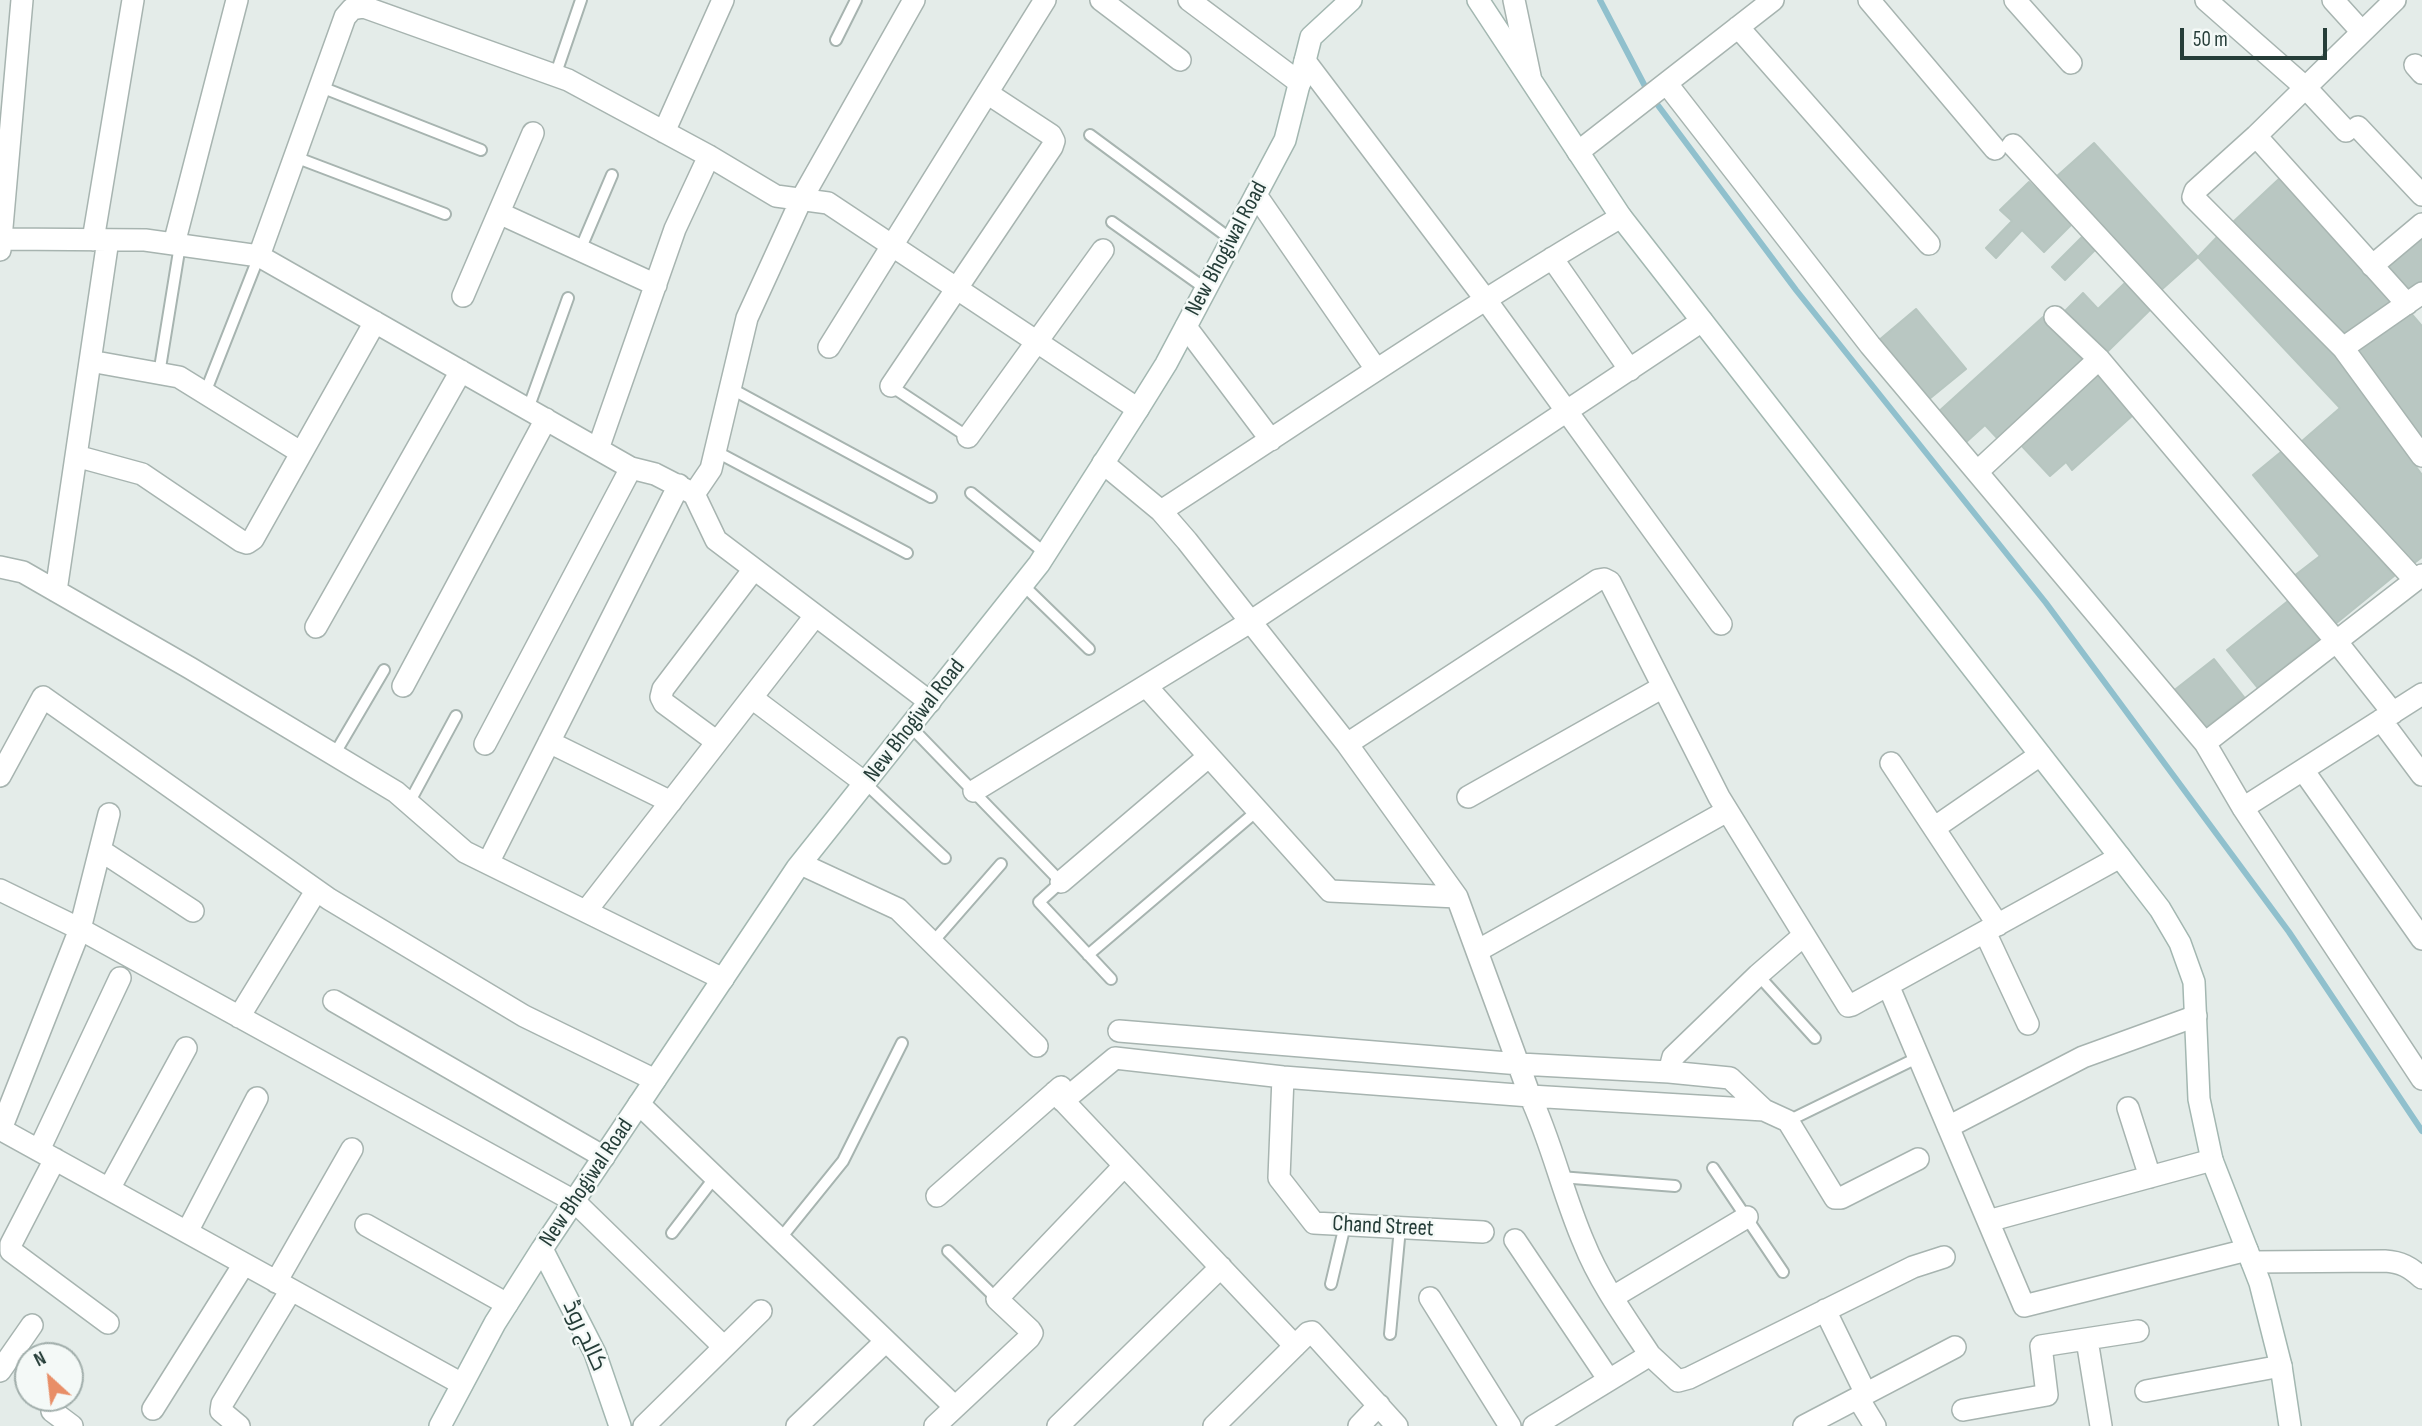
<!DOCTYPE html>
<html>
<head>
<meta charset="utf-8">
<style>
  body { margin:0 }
  #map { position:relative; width:2422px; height:1426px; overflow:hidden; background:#e4ece9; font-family:"Sofia Sans Condensed",sans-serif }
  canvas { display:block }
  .north { position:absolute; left:14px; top:1342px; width:70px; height:70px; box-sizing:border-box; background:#f4f9f7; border:2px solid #a1aeab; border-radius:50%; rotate:333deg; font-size:19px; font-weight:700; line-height:28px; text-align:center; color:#253d38 }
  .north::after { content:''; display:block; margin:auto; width:24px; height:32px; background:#e88e67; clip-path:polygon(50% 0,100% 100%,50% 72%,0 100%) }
  .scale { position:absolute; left:2180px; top:28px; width:147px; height:32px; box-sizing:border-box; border:4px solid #253d38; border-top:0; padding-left:9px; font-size:21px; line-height:24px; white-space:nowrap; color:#253d38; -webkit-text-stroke:5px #f4f9f7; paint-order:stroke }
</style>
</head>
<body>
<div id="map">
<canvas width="2422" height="1426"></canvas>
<div class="north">N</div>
<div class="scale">50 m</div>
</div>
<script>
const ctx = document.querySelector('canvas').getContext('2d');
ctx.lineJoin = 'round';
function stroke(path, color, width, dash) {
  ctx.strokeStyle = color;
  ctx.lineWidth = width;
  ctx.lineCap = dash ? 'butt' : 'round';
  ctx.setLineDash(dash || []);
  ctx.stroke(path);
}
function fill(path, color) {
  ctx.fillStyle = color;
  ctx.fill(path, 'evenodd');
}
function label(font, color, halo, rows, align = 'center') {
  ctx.font = font + ' "Sofia Sans Condensed",Cairo,sans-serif';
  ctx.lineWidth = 5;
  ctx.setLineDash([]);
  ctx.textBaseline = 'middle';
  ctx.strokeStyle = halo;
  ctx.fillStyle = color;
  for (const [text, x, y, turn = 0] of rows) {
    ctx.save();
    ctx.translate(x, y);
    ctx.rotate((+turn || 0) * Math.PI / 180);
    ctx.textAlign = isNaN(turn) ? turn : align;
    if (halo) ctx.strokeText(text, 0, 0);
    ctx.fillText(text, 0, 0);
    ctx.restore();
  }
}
stroke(new Path2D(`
  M1600 0 1648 92 1796 290 2046 603 2289 932 2422 1131`), '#90c0cd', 6);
const building = new Path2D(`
  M2094 143 2198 257 2160 291 2056 177Z
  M2281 177 2396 303 2343 340 2232 223Z
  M2029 182 2072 224 2044 252 2022 230 1996 258 1986 248 2012 221 2000 210Z
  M2422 234V282L2409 290 2385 263Z
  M2218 236 2334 355 2422 475V557L2413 564 2301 442 2340 408 2198 257Z
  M2082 237 2095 250 2065 280 2052 267Z
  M2128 280 2154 306 2105 354 2064 312 2083 293 2098 309Z
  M1916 309 1966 369 1928 400 1878 341Z
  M2409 311 2422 326V436L2419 438 2354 351Z
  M2043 317 2083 361 1998 439 1985 425 1964 444 1936 414Z
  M2098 375 2133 415 2072 470 2066 462 2050 476 2020 444Z
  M2287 447 2394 576 2334 625 2294 576 2320 556 2253 475Z
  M2288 601 2319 639 2258 688 2227 650Z
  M2214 659 2244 697 2202 731 2172 692Z`);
fill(building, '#b9c7c2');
stroke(building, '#b7c6c0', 2);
const lane = new Path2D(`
  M836 40 856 0
  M555 76 581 0
  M321 87 481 150
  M1090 135 1232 240
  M295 157 445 214
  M1112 222 1206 289
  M580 250 612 175
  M159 374 180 245
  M891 386 968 437
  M730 388 931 497
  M205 393 259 256
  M528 409 568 298
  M715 451 907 553
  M971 493 1045 553
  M1022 584 1089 649
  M911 727 1061 882 1039 902 1111 979
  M334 755 384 670
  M865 783 945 858
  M409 803 456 716
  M932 943 1001 864
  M1088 955 1258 810
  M1758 975 1815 1038
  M1788 1121 1919 1057
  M1713 1168 1783 1272
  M1560 1177 1675 1186
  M672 1233 715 1177
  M780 1239 843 1161 902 1043
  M948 1251 997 1299
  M1331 1284 1345 1225
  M1390 1334 1400 1228`);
const street = new Path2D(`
  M1101 0 1180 60
  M1189 0 1300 83
  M1514 0 1530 76
  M1869 0 1995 149
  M2015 0 2071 63
  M2206 0 2306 88 2346 131
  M2333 0 2362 32
  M2395 0 2256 136 2195 191 2193 197 2343 348 2422 456
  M1738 27 1929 244
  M1305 61 1486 300 1721 624
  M2415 65 2422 73
  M1667 84 1870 345 2205 743 2243 808 2422 1079
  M2358 127 2422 195
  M664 132 723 0
  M2256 136 2407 304
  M2013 145 2415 580
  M1578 152 1773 0
  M1256 195 1376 369
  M499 213 656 285
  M0 239 145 240 259 256 631 468 655 474 694 494 716 540 930 702
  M93 240 133 0
  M174 244 237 0
  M0 250 22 0
  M259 256 345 17 352 9 364 7 568 80 709 156 776 196 828 203 1138 409
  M1552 258 1630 370
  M2372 266 2422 224
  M463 296 533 133
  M2055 317 2099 359 2336 641 2393 713
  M1186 327 1271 440
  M829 347 1045 0
  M2343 348 2422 293
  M90 361 179 377 300 452
  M891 386 1052 147 1054 141 1051 135 987 93
  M968 437 1103 250
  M598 449 675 229 709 156
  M76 456 142 474 241 541 247 543 253 539 375 322
  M1103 463 1161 511 1187 541 1347 744 1457 897 1530 1096C1552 1143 1563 1195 1584 1243 1600 1283 1627 1320 1650 1355
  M1977 472 2099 359
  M694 494 711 469 747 318 801 200 914 0
  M1161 511C1314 412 1464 309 1621 217
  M0 567 23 572 190 668 396 792 465 852 723 979
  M56 591 108 240
  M316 627 461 371
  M403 686 546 419
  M1146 686 1330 891 1457 897
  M752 698 865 783
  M2381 720 2422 775
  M549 742 671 802
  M717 742 664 703 661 697 663 689 754 569
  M2205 743 2422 575
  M485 744 631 468
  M1347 744 1598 580 1604 579 1610 582 1719 797 1848 1006 1852 1005 2120 857
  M1891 763 1998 925
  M2303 770 2422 939
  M0 776 43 697 329 899 524 1016 655 1080
  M974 791 1250 622 1702 321
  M1468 797 1663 687
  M2243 808 2422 694
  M1934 828 2040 755
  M100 850 193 911
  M488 863 679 485
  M801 864 898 909 1037 1046
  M1061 882 1208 757
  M0 890 80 929 574 1201 724 1347
  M586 911 815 616
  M1985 932 2028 1024
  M1477 951 1727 811
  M1888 985 2024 1306 2247 1250
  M334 1001 604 1157
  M239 1017 316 891
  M1119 1031 1520 1064 1669 1072 1730 1078 1764 1110 1788 1121 1835 1198H1841L1918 1159
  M1669 1072 1673 1057 1758 975 1803 936
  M1283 1077 1279 1178 1314 1223 1483 1232
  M1055 1092 1295 1346
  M1063 1101 1115 1058 1283 1077 1530 1096 1764 1110
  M639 1104 955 1407
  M2128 1108 2150 1177
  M1948 1127 2083 1057 2196 1016
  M0 1129 462 1384
  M1 1129 80 929 109 814
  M39 1150 120 978
  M55 1159 11 1244V1251L108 1323
  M109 1189 186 1048
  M937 1196 1061 1087
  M1988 1221 2212 1160
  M366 1225 507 1304
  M187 1232 257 1098
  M1515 1240 1609 1380
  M2252 1262 2385 1261C2401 1262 2410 1267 2422 1278
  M276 1282 352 1149
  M1613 1297 1747 1217
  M1430 1298 1510 1426
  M1825 1310 1866 1394
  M2087 1340 2101 1426
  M0 1371 32 1325
  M2146 1391 2281 1366
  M1858 1398 1875 1426
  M153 1409 244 1264
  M1963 1410 2047 1395 2041 1346 2138 1331
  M52 1411 72 1426
  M239 1426 221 1411 222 1404 291 1290
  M644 1426 761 1311
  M797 1426 886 1341
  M935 1426 1029 1338 1032 1333 1030 1330 997 1299 1124 1166
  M1058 1426 1221 1267
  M1214 1426 1308 1333 1312 1332 1397 1426
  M1359 1426 1379 1405
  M1534 1426 1650 1355 1678 1381 1689 1378 1913 1267 1944 1257
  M1804 1426 1955 1347`);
const secondary = new Path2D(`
  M1478 0 1621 217 2120 857 2160 909 2180 943 2194 982 2199 1099 2212 1160 2260 1283 2281 1366 2290 1426
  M542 1249 595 1353 620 1426
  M440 1426 495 1323 542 1249 797 868 1039 564 1138 409 1166 364 1285 140 1311 37 1351 0`);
stroke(lane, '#a7b4b0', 14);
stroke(street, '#a7b4b0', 24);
stroke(secondary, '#a3b7b1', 24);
stroke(lane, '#fff', 10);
stroke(street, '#fff', 21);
stroke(secondary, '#fff', 21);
label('23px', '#253d38', '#f4f9f7', [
  ["New Bhogiwal Road",1227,249,-62],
  ["New Bhogiwal Road",915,721,-52],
  ["New Bhogiwal Road",587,1183,-56],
  ["Chand Street",1383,1227,3],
  ["کالج روڈ",584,1336,65]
]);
</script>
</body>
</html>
